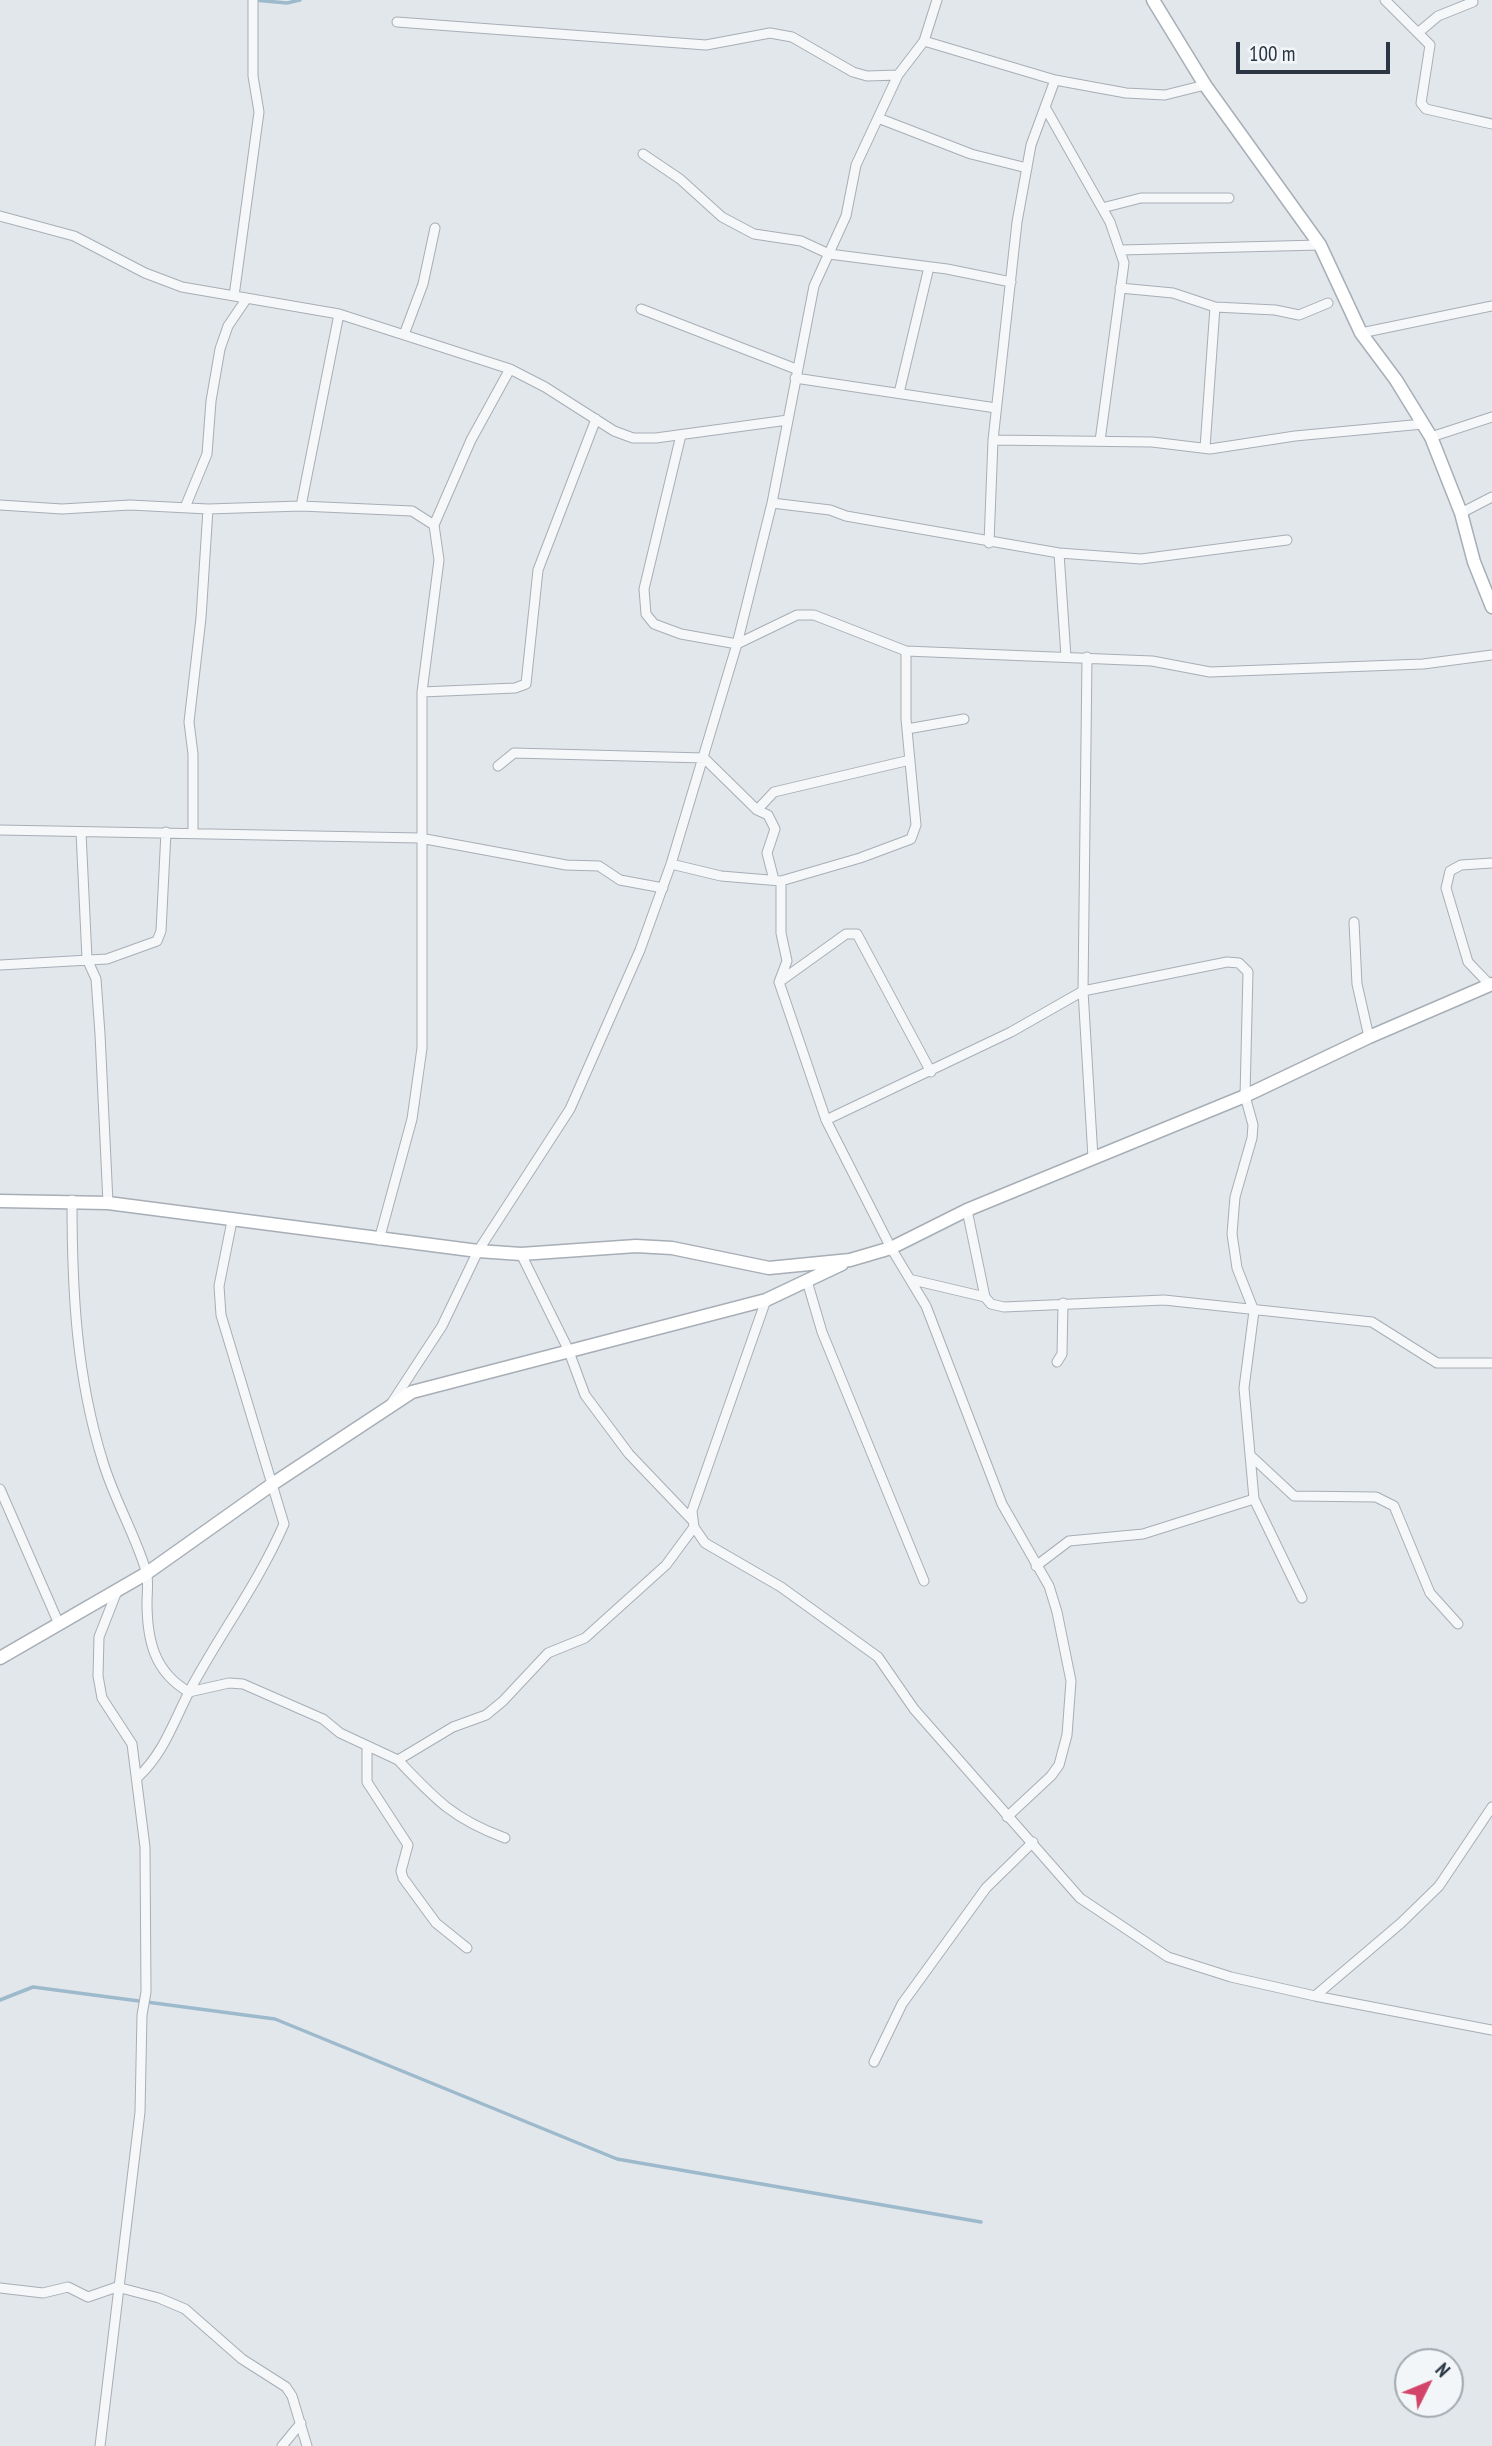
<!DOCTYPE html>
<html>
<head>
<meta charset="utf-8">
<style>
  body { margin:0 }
  #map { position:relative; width:1492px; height:2446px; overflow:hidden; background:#e2e7eb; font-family:"PT Sans Narrow",sans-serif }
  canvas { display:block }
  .north { position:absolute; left:1394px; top:2348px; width:70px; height:70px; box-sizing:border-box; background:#f2f6f8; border:2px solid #a2a9b0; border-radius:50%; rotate:47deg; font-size:19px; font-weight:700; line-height:28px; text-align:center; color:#2a3644 }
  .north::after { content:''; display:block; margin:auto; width:24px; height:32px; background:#d3446a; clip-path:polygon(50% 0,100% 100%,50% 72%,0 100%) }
  .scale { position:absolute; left:1236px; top:42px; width:154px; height:32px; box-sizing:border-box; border:4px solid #2a3644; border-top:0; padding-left:9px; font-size:21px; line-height:24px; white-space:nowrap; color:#2a3644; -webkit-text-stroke:5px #f2f6f8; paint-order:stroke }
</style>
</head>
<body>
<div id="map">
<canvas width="1492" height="2446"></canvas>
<div class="north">N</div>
<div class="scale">100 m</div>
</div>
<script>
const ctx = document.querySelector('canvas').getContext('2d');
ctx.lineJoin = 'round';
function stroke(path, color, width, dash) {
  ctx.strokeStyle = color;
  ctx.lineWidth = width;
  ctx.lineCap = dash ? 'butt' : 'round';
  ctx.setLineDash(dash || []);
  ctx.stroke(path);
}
stroke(new Path2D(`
  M254 0 287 3 300 0
  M0 2000 33 1987 275 2019 617 2159 981 2222`), '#9db9cc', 3.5);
const street = new Path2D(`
  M1385 0 1430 45 1421 103 1426 109 1492 124
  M397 22 706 45 770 33 792 37 853 72 867 76 898 75
  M1419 32 1438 16 1473 2
  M924 41 1055 80 1126 93 1165 95 1205 85
  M1045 107 1110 222 1124 263 1100 441
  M878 118 971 154 1027 168
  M643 154 680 179 722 217 754 234 801 241 829 254 947 269 1011 282
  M1102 208 1141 198H1229
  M0 216 74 236 145 273 182 287 339 314 510 369 545 387 614 431 633 438H656L788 420
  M1121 250 1320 245
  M1120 288 1173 293 1215 307 1275 310 1299 315 1328 303
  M234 296 259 112 253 76V0
  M641 309 796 369
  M405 332 423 284 435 228
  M1361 333 1492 306
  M795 378 996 408
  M899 393 929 267
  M681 435 644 589 646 614 654 624 681 634 737 644 797 615H814L906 651 1152 661 1210 672 1423 664 1492 655
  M1431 437 1492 417
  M993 440 1152 442 1210 449 1295 436 1423 424
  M1205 448 1215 307
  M772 503 830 510 846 516 1059 553 1141 559 1287 540
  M0 505 62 509 130 505 208 509 301 506 412 511 434 525
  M186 505 207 454 211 401 220 349 228 326 247 298
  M301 506 339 314
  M1461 513 1492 497
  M989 543 993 440 1017 222 1031 145 1055 80
  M1059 553 1066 657
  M1087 657 1083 991 1093 1158
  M422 692 515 688 526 684 538 570 596 419
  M907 729 964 719
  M498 766 514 753 704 758 757 810
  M0 830 420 838 566 865 599 866 620 880 663 888
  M81 832 87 959 96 979 100 1034 108 1203
  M193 833V754L189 722 201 618 208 509
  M671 864 721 876 781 881 860 858 911 839 916 825 906 719V651
  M774 880 767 853 775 829 768 815 757 810 774 792 910 760
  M781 881V933L787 961 779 982 826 1120 891 1248 926 1306 1002 1504 1049 1586 1057 1612 1071 1681 1067 1735 1059 1765 1051 1776 1007 1817
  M1354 922 1357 984 1369 1037
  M0 965 107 959 157 941 161 931 166 832
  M779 982 846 934H857L931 1072
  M1490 985 1468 962 1446 888 1450 871 1461 865 1492 863
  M826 1120 1011 1032 1083 991 1227 962 1239 963 1248 972 1245 1096 1253 1125 1252 1138 1235 1197 1232 1234 1237 1268 1254 1311 1244 1388 1254 1499 1302 1598
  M72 1200C72 1290 76 1376 103 1462 114 1499 135 1534 146 1571 149 1580 147 1592 147 1602 147 1640 154 1672 189 1692L229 1683 243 1684 323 1719 340 1733 398 1760 453 1727 486 1715 503 1701 548 1653 585 1638 666 1565 694 1527
  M967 1210 985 1297
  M379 1240 412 1119 422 1048V692L439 560 434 525 471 440 510 369
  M521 1254 568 1349 585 1395 629 1454 692 1520
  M913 1280 985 1297 991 1304 1004 1307 1164 1300 1372 1322 1437 1363H1492
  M807 1281 822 1332 924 1581
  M766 1300 692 1511 694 1527 705 1543 781 1587 878 1657 914 1709 1080 1898 1168 1957 1231 1977 1315 1996 1492 2030
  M1057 1362 1062 1354 1063 1303
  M391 1404 442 1326 478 1251 570 1109 640 950 671 864 737 644 772 503 814 286 846 216 856 165 898 75 924 41 937 0
  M1251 1456 1294 1496 1376 1497 1394 1506 1430 1593 1458 1624
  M0 1489 59 1624
  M1036 1566 1069 1541 1143 1534 1254 1499
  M367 1747V1782L408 1845 401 1871 403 1878 436 1923 467 1948
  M398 1760C435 1799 453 1819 505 1838
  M137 1778C164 1753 173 1723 189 1692 219 1635 258 1584 284 1524L221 1315 219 1286 232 1221
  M1315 1996 1401 1923 1439 1886 1492 1807
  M874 2062 902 2004 986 1888 1033 1842
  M0 2288 43 2293 68 2287 88 2297 117 2287 159 2298 185 2309 242 2359 286 2387 292 2396 307 2446
  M100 2446 140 2112 142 2015 146 1992 145 1847 132 1744 102 1698 98 1676 99 1637 117 1591
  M282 2446 301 2423`);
const secondary = new Path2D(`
  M1153 0 1205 85 1320 245 1361 333 1396 380 1431 437 1461 513 1474 562 1492 607
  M0 1201 108 1203 478 1251 521 1254 636 1246 672 1248 769 1268 850 1260 891 1248 967 1210 1245 1096 1369 1037 1492 984
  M0 1658 147 1573 274 1483 412 1392 766 1300 842 1264`);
stroke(street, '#a7aeb6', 11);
stroke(secondary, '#a7aeb6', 15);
stroke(street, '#f5f7f9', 9);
stroke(secondary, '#fff', 12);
</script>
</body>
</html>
